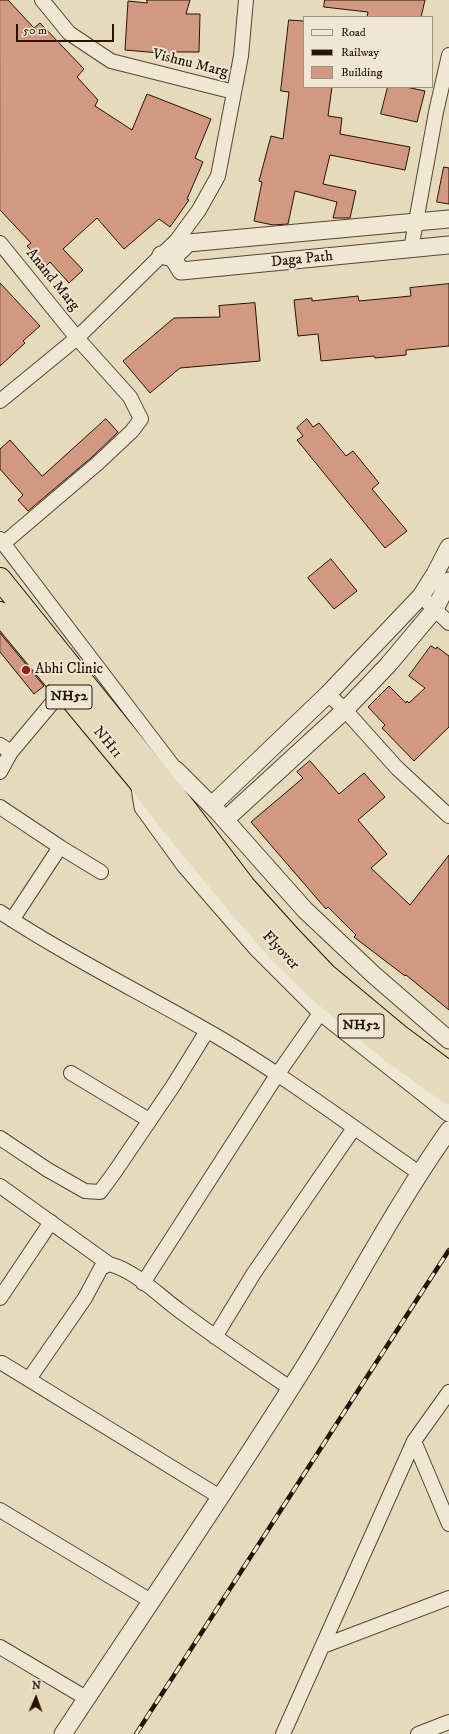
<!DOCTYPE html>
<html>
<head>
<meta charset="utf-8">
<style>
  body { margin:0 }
  #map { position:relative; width:449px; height:1734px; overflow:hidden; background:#e5dabc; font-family:"IM FELL DW Pica",serif }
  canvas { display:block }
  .legend { position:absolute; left:303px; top:16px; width:130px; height:72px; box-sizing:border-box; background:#eee7d3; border:1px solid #9f927f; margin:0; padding:5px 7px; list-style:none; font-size:12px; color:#281302 }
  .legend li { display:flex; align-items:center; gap:8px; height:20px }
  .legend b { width:20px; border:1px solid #9f927f }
  .north { position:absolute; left:16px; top:1678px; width:40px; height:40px; -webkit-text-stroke:3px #eee7d3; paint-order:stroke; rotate:2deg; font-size:11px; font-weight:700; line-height:16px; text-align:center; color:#281302 }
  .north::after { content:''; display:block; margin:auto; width:14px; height:18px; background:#281302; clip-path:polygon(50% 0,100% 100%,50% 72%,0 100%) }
  .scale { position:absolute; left:16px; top:24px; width:98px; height:18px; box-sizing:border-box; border:2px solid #281302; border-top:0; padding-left:5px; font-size:12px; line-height:14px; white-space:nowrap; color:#281302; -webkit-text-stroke:3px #eee7d3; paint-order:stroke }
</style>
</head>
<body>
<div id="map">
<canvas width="449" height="1734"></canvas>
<ul class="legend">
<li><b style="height:5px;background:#eee7d3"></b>Road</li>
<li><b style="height:5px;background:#281302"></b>Railway</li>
<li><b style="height:11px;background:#d19882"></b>Building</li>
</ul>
<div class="north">N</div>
<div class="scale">50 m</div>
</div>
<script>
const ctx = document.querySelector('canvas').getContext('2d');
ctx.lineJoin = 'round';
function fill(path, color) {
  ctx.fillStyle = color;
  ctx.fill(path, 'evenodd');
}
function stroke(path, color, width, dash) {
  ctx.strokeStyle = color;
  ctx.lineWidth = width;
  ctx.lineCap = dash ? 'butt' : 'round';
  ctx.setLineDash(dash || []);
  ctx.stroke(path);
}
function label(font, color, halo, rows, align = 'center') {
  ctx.font = font + ' "IM FELL DW Pica",serif';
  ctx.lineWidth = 4;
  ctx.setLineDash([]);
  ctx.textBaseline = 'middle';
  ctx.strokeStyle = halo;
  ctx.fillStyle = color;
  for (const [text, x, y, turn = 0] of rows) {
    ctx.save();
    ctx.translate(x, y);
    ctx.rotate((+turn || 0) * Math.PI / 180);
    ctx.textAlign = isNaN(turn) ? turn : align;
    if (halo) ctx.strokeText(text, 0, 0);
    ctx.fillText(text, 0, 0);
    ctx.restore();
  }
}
const building = new Path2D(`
  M0 0H8L34 28 40 23 84 69 77 77 98 100 95 106 132 130 147 94 211 119 195 158 203 162 187 199 189 200 170 227 159 219 124 249 97 218 63 249 83 270 69 283 50 262 46 266 27 246 31 243 0 210Z
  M147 0H190L186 14H200L199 52H171V54L125 50 128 1 147 3Z
  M325 0H425L421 17H367L368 12 324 7Z
  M289 20 304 21V87H332L328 116 342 118 340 134 410 147 405 170 330 155 323 184 356 191 350 218H333L337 202 295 191 288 224 273 225 254 221 262 182 259 181 271 136 283 139 289 92 281 91Z
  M388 87H406L425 91 417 122 381 114Z
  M444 167 449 168V204L437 202Z
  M0 283 40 326 23 341 25 343 0 366Z
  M449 284V346L406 350V355L375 358 374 356 321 361 318 334 298 336 294 300 312 298V301L358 296 359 301 411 296 410 288Z
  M255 303 260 361 180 368 150 393 123 361 174 318 220 317 219 306Z
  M106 419 118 432 92 457 28 511 18 500 23 495 0 469V449L10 440 42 476Z
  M307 419 313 427 319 423 346 456 353 451 379 483 372 489 407 531 385 548 297 440 303 436 297 428Z
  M331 559 357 591 334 609 308 578Z
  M0 633 44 686 34 694 0 652Z
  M431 646 436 649 437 647 449 656V727L414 761 382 728 385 725 368 707 389 686 406 703 407 701 409 703 425 688 409 676Z
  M310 761 339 794 364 773 385 797 358 820 387 854 371 868 410 905 449 855V1010L406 975 405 976 354 937 356 935 328 907 326 909 251 822 303 778 297 772Z`);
fill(building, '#d19882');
stroke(building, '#281302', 1);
const minor = new Path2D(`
  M42 0 69 33 111 61 234 92
  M0 243 77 338 130 397 141 419 132 431 98 463 4 543
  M411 249 436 112 449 55
  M0 401 77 338 177 240 199 210 218 176 241 56 246 0
  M0 539 176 770
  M421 596 449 623
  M328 694 345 710 397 768 449 816
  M0 745 11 752
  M0 772 11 752 63 690
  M0 807 60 847 12 920
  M60 847 101 872
  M0 912C70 958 146 995 218 1037 288 1078 352 1127 419 1173
  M71 1073 149 1120
  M0 1138 48 1170 85 1191 100 1192 114 1173 173 1086 207 1031
  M0 1186 109 1264C136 1271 158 1295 180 1311 216 1338 253 1363 290 1388
  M143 1283 277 1075 321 1012
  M0 1298 51 1222
  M215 1337 254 1273 354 1128
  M2 1363 220 1497
  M29 1379 85 1298 101 1268 109 1264
  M414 1441 449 1524
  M0 1510 151 1601
  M323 1646 449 1598
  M0 1647 86 1698
  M283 1734 414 1441 449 1392
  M418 1734 449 1722`);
const tertiary = new Path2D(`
  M161 255 173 258 181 271 449 245
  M173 258 188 243 449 219
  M156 773 176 770 218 812 305 910 375 976 449 1040
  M139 781 143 807 185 865 257 948 321 1012 449 1113
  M212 805 328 694 421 596 435 574 449 547
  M225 820 345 710 388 665 435 609 449 581
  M63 1734C144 1611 228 1489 306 1364 354 1286 396 1205 449 1130`);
const trunk = new Path2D(`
  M0 579 187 811 244 886 290 937 326 975 398 1035 449 1073
  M0 613 139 781 173 826 240 907 279 952 317 989 389 1050 449 1093`);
stroke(minor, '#574530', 16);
stroke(tertiary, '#574530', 19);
stroke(trunk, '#281302', 24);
stroke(minor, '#eee7d3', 14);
stroke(tertiary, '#eee7d3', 17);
stroke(trunk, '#e5dabc', 22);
const rail = new Path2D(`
  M136 1734 449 1250`);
stroke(rail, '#281302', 4.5);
stroke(rail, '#eee7d3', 3, [9]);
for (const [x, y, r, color] of [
  [26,670,5,"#8f2418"]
]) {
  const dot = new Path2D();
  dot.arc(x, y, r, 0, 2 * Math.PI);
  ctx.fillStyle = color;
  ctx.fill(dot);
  stroke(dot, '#eee7d3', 1.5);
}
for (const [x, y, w] of [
  [69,697,46],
  [361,1026,46]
]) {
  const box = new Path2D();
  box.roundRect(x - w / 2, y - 12, w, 24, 3);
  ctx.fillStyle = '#eee7d3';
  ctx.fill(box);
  stroke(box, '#281302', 1);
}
label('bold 14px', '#281302', null, [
  ["NH52",69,697],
  ["NH52",361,1026]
]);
label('15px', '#281302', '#eee7d3', [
  ["Vishnu Marg",190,64,14],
  ["Daga Path",302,260,-6],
  ["Anand Marg",52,280,51],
  ["NH11",107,743,50],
  ["Flyover",280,951,47]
]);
label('15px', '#281302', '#eee7d3', [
  ["Abhi Clinic",35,670]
], 'left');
</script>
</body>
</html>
